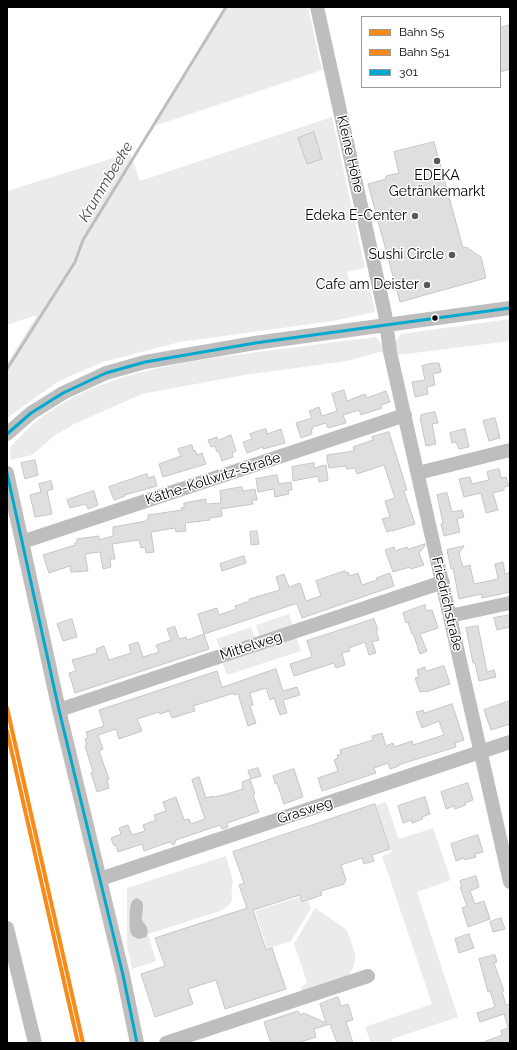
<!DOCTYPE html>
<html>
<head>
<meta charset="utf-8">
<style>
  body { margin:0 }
  #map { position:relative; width:517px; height:1050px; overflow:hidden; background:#fff; font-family:Raleway,sans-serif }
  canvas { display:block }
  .frame { position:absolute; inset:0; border:8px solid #000; pointer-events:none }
  .legend { position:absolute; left:361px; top:16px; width:140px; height:72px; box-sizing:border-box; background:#fff; border:1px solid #999; margin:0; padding:5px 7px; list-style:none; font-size:12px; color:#000 }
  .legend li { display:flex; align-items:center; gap:8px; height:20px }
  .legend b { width:20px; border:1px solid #999 }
</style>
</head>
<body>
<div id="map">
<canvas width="517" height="1050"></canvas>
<div class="frame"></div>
<ul class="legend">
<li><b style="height:5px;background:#f78a18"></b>Bahn S5</li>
<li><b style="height:5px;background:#f78a18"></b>Bahn S51</li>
<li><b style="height:5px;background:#00a9ce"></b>301</li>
</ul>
</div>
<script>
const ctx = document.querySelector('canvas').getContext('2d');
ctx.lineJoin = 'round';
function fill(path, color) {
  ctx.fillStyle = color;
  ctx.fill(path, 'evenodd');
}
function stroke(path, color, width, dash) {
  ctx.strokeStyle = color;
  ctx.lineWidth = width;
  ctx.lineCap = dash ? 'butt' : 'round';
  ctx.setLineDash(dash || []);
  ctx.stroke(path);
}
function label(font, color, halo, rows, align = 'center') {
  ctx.font = font + ' Raleway,sans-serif';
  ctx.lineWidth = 3;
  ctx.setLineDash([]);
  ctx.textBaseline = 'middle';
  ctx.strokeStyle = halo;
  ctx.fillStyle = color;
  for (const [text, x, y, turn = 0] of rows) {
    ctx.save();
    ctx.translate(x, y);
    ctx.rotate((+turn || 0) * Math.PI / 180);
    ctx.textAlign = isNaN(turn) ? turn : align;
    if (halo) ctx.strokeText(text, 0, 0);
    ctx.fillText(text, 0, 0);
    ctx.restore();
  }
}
fill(new Path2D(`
  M226 7H308L322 70 154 126Z
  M332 117 365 268 347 272 350 286 369 283 375 312 333 321 180 342 103 362 59 381 7 418V364L37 315 7 325V191L130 153 140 181Z
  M510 319V341L398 355 395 343 401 334Z
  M376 337 379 340 384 351 347 361 244 375 142 394 74 424 54 436 32 455 11 460 10 452 11 446C23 434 35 421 49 412 108 371 189 361 258 352 297 347 336 342 376 337Z
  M289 614 293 627 260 638 256 625Z
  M251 627 255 640 221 651 216 639Z
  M296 637 301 651 227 675 222 662Z
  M386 802 399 839 433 828 451 880 417 892 458 1017 392 1039 393 1043H371L365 1027 432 1004 382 856 392 852 376 805Z
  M226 856 233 882C228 895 240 901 220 911L148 934 156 961 132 969 127 946V888Z
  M300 897 302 903 308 901 311 909 291 941 267 949 255 911Z
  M315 908 347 930 355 954V960L354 966 349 975 303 994 301 988 307 982 294 944Z`), '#ebebeb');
fill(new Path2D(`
  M136 898C148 901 141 912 142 920 146 926 150 929 146 937L139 939C136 938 133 937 131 934 129 929 129 906 132 901Z`), '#bebebe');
stroke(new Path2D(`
  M7 369 75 262 83 240 226 7`), '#bebebe', 3);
const building = new Path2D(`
  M510 25V69L500 72V28Z
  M314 132 322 159 307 164 298 138Z
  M434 142 463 248 466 247 481 257 486 278 400 302 368 184 386 179V176L399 173 394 152Z
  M433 363H439L441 372 433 374 435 385 427 387 428 394 415 397 412 382 425 380 422 366Z
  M344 390 347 401 365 394 367 398 386 391 390 402 381 405 382 408 361 415 359 410 343 415 346 423 328 428 326 423 312 427 313 429H311L312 434 301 438 296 423 312 418 309 411 319 407 322 416 337 411 332 394Z
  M435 412 438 423 432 424 436 444 426 446 420 418 421 417V415Z
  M495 418 500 438 489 441 483 421Z
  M266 429 267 434 281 429 285 443 263 449V447L247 453 243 442 252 439 250 434Z
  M465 429 469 447 459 449 456 442 452 443 450 433Z
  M389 432 407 490 404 491 415 524 392 531V530L387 532 382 519 390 517 385 501 395 498 384 465 357 474 355 468 347 469 346 466 329 468 327 459V455L354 451 353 447 373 440 372 437Z
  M231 435 236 451 232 453 233 457 222 461 219 452H217L215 446 211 447 208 440 217 437 218 440Z
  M192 445 193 451 195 450 197 455 202 453 206 464 163 477 159 464 181 456 178 449Z
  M35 460 38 475 25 479 21 463Z
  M314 463V468L326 465 328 480 319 482 318 476 293 481 292 467Z
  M499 469 501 478 506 477 509 486 504 487V490L493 493 498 510 486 513 481 493 464 497 459 479 470 477 472 484 489 480 487 472Z
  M147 474 148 478 154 476 157 486 125 495V496L114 500 109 487Z
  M277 475 279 484 291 482 292 490H288L289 494 275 497 274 489 258 492 256 479Z
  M51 481 53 489 47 491 52 514 35 517 30 495 41 492 39 484Z
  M242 487 243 491 255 489 257 500H252L253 504 221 509 222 516 210 518V520L185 523 186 531 176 532 175 528 151 532 154 552 146 553 145 547 141 548 139 540 112 544 115 559H110L111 567 103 569 100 552 85 554 88 571 71 572 70 566 49 573 43 555 75 545V543H77V539L99 536V540L113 536V527L146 521V520L148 519V515L182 510 181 508 184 507V503L206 499V504L221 503 220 491Z
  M94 491 98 505 88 509 86 504 70 508 67 500Z
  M447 493 452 512 462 510 464 517 457 519 460 532 444 536 441 524 443 523 437 495Z
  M257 531 259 544 251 545 250 532Z
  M425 544V546L419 553 424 565 411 569 410 567 393 572 385 550 394 547 395 551 407 547 408 549Z
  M464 546 459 553 463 567 470 565 474 584 498 579 495 564 503 562 505 574 510 572V592L482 598 481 594 459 599 453 568 451 569 447 550Z
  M244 556 246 563 222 571 220 564Z
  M345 571V573L348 572 350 576 358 573 362 585 377 580 376 578 390 573 394 586 302 618 297 604H295L204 634 198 614 217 608 219 615 236 609 235 606 250 601 249 599 280 590 276 577 284 574 289 587 300 583 306 601 321 596 316 581Z
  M425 605 426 611 432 610 438 628 420 634 427 651 420 654 413 633 412 634 408 622 406 623 403 613Z
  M510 615V627L497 630 494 618Z
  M72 619 77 637 63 641 57 624Z
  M374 619 378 630 376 631 379 640 372 642 376 653 369 655 365 642 349 648 350 651 342 653 345 665 336 668 334 663 294 676 290 664 312 657 307 641Z
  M478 626 487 672 494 670 496 677 479 681 475 663H473L466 628Z
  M175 627 179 639 186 637 187 640 204 634 209 649 75 693 69 673 76 671 72 660 97 653 96 649 104 646 109 660 131 653 129 645 138 642 143 657 159 652 156 645 171 640 167 629Z
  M444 666 450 684 426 692 425 691 420 692 415 678 419 677 417 670 425 667 426 671Z
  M276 669 283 691 297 687 300 695 283 700 287 713 280 715 274 698 270 700 266 688 250 693 253 705 250 706 256 723 248 726 238 694 234 695V693L193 706 195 711 172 718 169 711 160 714 159 712 137 719 142 731 119 739 116 729 98 735 103 749 99 751 109 779 107 780 109 788 97 792 91 773 93 772 85 746 87 745 85 739 88 738 86 732 104 726 99 710 217 671 222 687Z
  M510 701V724L491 730 484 710Z
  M452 704 464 740 455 743 456 747 398 765 399 766 390 769 388 763 374 768 376 773 322 791 318 778 338 771 334 760 338 758 337 755 341 754 340 750 373 740 372 736 382 733 386 746 393 743 394 747 412 741 413 745 444 735 439 721 422 728 416 712 423 710 424 713Z
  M258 768 261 776 251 779 248 771Z
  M294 769 303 797 284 804 277 783 275 784 273 776Z
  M199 777 206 798 213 796 214 797 227 794 243 789 242 787 243 786 242 782 250 779 255 794 253 795 259 812 227 823 228 827 222 829 220 825 176 840 174 845 169 842 144 851 142 844 118 852 116 845 114 846 111 838 121 834 119 828 128 825 132 835 145 831 143 825 156 820 154 815 166 811 163 802 176 797 184 820 189 819 191 824 205 819 192 780Z
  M468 783 473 800 465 803 466 805 455 809 454 806 446 809 441 792Z
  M425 797 430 814 422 817 423 819 412 823 411 820 403 823 398 806Z
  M375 804 390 849 372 855 374 861 364 864 362 858 341 865 346 880 344 884 321 891 322 895 302 902 300 895 253 910 266 950 272 948 286 989 225 1009 216 980 188 989 193 1004 155 1017 141 974 165 966 155 938 247 908 239 885 244 883 233 852Z
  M478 835 483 852 475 854 476 857 465 860 464 858 456 861 451 844Z
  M476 876 479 887 470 891 475 904 484 901 490 919 468 927 462 908 467 906 460 887H462L460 881Z
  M501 918 505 929 493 932 490 922Z
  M469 934 474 948 459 953 455 939Z
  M495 955 497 962 494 963 504 991 502 992 506 1005 510 1004V1027H508L504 1014 480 1022 477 1013 495 1007 490 991 488 992 479 959Z
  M338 997 341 1006 348 1004 353 1020 346 1022 353 1043H337L330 1024 314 1029 316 1037 298 1043H271L264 1022 298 1011 300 1015 304 1013 326 1023 320 1004Z
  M510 1028V1043H484V1042L502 1035 501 1031Z`);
fill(building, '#dfdfdf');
stroke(building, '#c6c6c6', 1);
stroke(new Path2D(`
  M317 7 385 314 390 352 510 882
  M7 434 31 413 63 393 106 373 145 362 255 343 510 308
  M7 473 59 710 123 975 137 1043
  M418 473 510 450
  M22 542 405 415
  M450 616 510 603
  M59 710 443 582
  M100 879 510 742
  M7 928 35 1043
  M166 1043 368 976`), '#bebebe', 14);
stroke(new Path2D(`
  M7 434 31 413 63 393 106 373 145 362 255 343 510 308
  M7 473 59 710 123 975 137 1043`), '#00a9ce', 3);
stroke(new Path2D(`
  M7 708 83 1043`), '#f78a18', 4);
stroke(new Path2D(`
  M7 731 78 1043`), '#f78a18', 4);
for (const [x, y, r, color] of [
  [437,161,4,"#595959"],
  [415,216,4,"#595959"],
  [452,255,4,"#595959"],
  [427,285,4,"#595959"],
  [435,318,3.5,"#000"]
]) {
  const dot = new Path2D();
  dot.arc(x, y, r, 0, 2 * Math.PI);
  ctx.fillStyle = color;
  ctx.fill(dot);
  stroke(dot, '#fff', 1.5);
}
label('14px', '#000', '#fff', [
  ["Kleine Höhe",350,154,77],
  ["Käthe-Kollwitz-Straße",213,479,-18],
  ["Friedrichstraße",447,604,77],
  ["Mittelweg",251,646,-18],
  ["Grasweg",305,811,-18]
]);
label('14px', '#000', '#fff', [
  ["EDEKA",437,176,"center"],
  ["Getränkemarkt",437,192,"center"],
  ["Edeka E-Center",407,216],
  ["Sushi Circle",444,255],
  ["Cafe am Deister",419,285]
], 'right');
label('italic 15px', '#434343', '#fff', [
  ["Krummbeeke",106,182,-59]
]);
</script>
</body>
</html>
